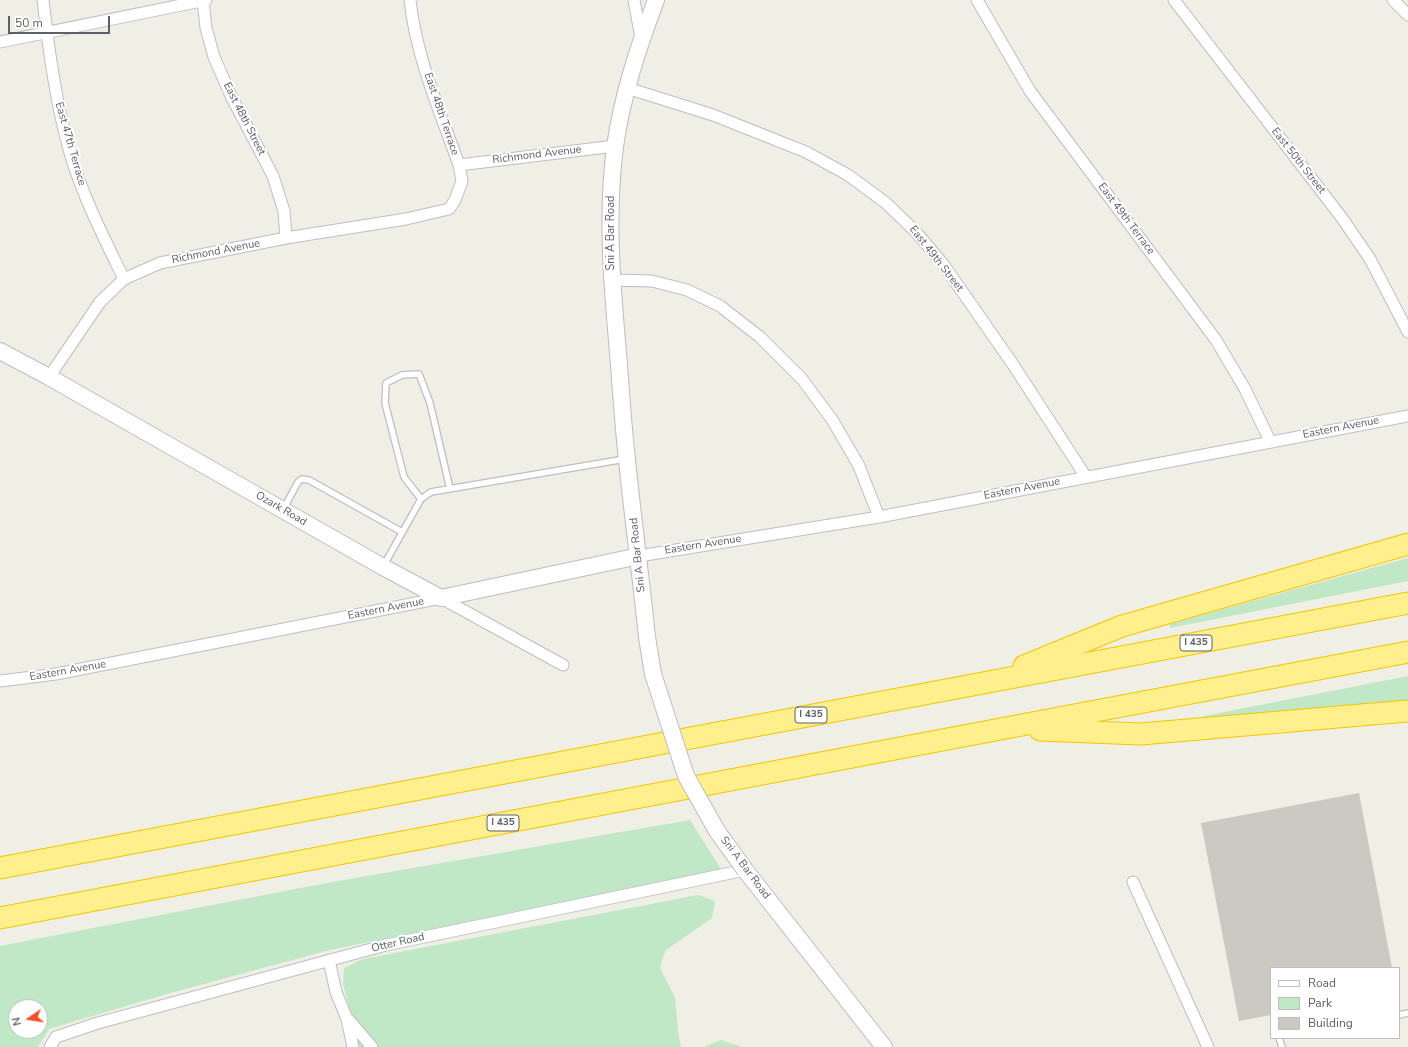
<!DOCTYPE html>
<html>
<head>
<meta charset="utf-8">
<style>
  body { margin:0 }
  #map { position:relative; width:1408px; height:1047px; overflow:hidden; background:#f0efe5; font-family:"Nunito Sans",sans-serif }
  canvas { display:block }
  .legend { position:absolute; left:1270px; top:967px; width:130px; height:72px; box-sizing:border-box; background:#fff; border:1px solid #bebfc2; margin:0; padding:5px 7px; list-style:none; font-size:12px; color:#5d6066 }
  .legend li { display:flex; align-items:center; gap:8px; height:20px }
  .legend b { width:20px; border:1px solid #bebfc2 }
  .north { position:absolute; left:8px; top:999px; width:40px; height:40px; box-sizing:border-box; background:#fff; border:1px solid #bebfc2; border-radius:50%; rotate:257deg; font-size:11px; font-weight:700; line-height:16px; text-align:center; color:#5d6066 }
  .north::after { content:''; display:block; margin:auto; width:14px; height:18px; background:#ef522c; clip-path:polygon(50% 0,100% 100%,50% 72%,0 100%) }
  .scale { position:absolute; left:8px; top:16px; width:102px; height:18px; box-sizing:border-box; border:2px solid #5d6066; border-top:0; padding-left:5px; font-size:12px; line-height:14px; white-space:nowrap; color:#5d6066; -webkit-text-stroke:3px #fff; paint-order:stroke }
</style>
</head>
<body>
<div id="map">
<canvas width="1408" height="1047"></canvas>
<ul class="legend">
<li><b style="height:5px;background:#fff"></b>Road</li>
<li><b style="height:11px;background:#c1e8c6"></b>Park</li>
<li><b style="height:11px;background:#cbc9c2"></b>Building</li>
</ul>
<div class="north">N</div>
<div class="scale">50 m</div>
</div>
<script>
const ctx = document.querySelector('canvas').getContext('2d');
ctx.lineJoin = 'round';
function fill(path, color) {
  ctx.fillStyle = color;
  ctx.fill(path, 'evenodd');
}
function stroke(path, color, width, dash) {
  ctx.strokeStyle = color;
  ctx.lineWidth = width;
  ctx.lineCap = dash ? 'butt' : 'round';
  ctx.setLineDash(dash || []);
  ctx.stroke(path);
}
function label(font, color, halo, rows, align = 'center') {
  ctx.font = font + ' "Nunito Sans",sans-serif';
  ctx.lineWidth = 4;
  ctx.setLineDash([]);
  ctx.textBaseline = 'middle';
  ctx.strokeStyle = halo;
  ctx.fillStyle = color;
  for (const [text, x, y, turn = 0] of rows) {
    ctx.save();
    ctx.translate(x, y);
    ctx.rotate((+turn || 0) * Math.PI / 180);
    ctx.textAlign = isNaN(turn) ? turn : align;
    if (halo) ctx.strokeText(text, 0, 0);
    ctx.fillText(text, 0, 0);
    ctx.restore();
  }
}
fill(new Path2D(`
  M1408 558V581L1170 628V624Z
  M1408 676V703L1205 723 1204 716Z
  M690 820 721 869 326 951 167 994 49 1029 38 1047H0V946L321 884ZM16 1007H40V1031H16Z
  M698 895 715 901 712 918 665 951 660 968 675 997 678 1031 681 1047H343L358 1041 343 984 344 968 363 959Z
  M721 1040 742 1047H704Z`), '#c1e8c6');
fill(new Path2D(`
  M1359 793 1392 968H1271V1015L1239 1021 1201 823Z`), '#cbc9c2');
const lane = new Path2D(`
  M421 499 404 477 385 403 386 383 402 375 419 374 430 403 450 489
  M284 508 298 482 302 479 309 480 402 532
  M384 565 421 499 431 492 625 459
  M1399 1015 1408 1013
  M1279 1038 1282 1047`);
const street = new Path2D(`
  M43 0C49 52 56 103 70 153 83 197 104 238 124 279
  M203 0 206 28 214 57 231 96 273 176 284 211 286 238
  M634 0 641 38
  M977 0 1030 91 1216 340 1245 389 1270 441
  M1174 0 1342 218 1370 259 1408 332
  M1393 0 1408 15
  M0 42 206 0
  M627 88 713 115 806 152 848 175 886 203 916 232 943 264 1012 363 1086 477
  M459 165 615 146
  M611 280 652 281 687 290 720 306 760 337 802 379 833 421 859 466 879 517
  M49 377 100 302 124 279 160 263 286 238 406 219 449 209 455 200 462 181 459 165C440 111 416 57 410 0
  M639 556 879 517 1408 416
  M0 681 56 674 441 598 563 665
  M1133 882 1208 1047
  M329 960 336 992 347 1019 353 1047
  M348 1019 372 1047
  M50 1047 56 1037 98 1023 386 945 745 870`);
const secondary = new Path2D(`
  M0 351 49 377 383 567 441 598 639 556
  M647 637C641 578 633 519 627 460 623 425 621 389 618 353 612 284 606 216 615 147 622 96 638 48 656 0
  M745 870 884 1047`);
const highway = new Path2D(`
  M1024 666 1122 626 1408 544
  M1040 730 1141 734 1408 711
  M0 868 1408 603
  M0 918 1408 652`);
stroke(lane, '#bdbec4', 8);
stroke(street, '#bdbec4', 13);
stroke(secondary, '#bbbdc3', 18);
stroke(highway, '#f5c500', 23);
stroke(lane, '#fff', 5.5);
stroke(street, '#fff', 11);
stroke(secondary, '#fff', 16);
stroke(highway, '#ffef8d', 21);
const secondaryBridge = new Path2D(`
  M647 637 653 674 686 776 717 831 745 870`);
stroke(secondaryBridge, '#bbbdc3', 18, []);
stroke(secondaryBridge, '#fff', 16);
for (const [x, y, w] of [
  [1196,643,32],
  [811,715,32],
  [503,823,32]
]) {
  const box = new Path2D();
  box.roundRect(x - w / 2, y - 8, w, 16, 3);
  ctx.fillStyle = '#fff';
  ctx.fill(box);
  stroke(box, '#5d6066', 1);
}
label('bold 10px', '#5d6066', null, [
  ["I 435",1196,643],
  ["I 435",811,715],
  ["I 435",503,823]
]);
label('11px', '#5d6066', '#fff', [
  ["East 48th Terrace",441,114,71],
  ["East 48th Street",244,119,63],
  ["East 47th Terrace",70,144,74],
  ["Richmond Avenue",537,155,-7],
  ["East 50th Street",1298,161,52],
  ["East 49th Terrace",1126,219,53],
  ["Sni A Bar Road",611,233,-90],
  ["Richmond Avenue",216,252,-11],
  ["East 49th Street",936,259,52],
  ["Eastern Avenue",1341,428,-11],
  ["Eastern Avenue",1022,489,-11],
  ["Ozark Road",281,509,30],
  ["Eastern Avenue",703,545,-9],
  ["Sni A Bar Road",638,555,-96],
  ["Eastern Avenue",386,609,-11],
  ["Eastern Avenue",68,671,-10],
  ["Sni A Bar Road",745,868,53],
  ["Otter Road",398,943,-13]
]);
</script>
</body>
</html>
